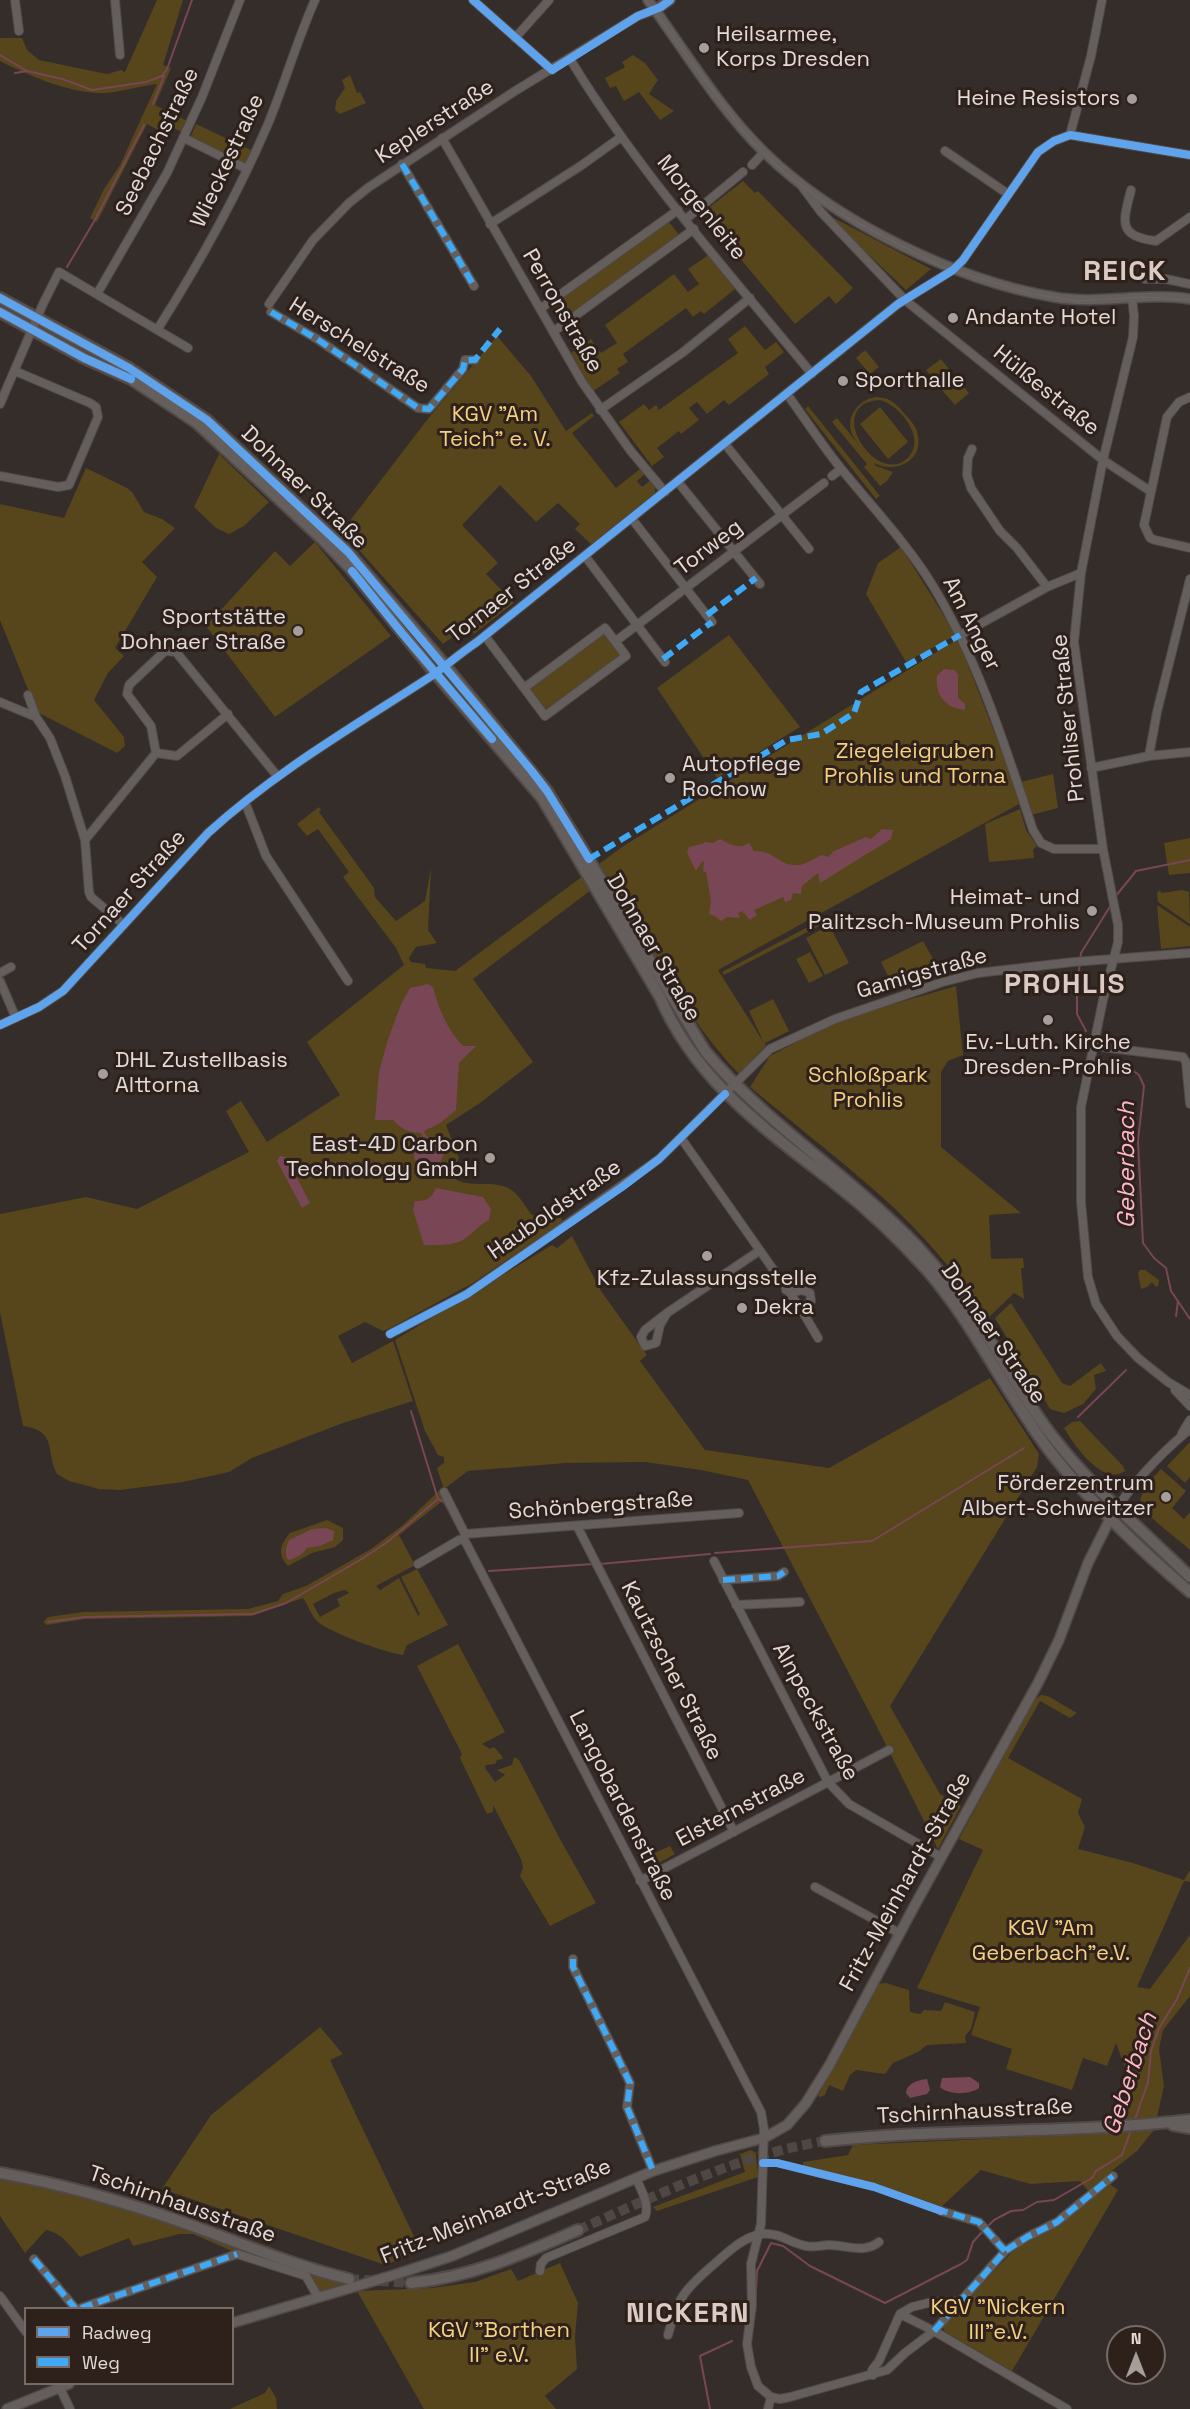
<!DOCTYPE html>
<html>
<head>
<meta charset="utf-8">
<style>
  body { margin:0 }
  #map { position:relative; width:1190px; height:2409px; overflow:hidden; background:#342d2a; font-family:"Space Grotesk",sans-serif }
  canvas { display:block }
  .legend { position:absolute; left:24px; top:2307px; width:210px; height:78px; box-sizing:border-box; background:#2e211c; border:2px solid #766b67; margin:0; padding:8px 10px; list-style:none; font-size:18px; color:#e3dbd7 }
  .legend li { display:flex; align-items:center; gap:12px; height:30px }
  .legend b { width:30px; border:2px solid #766b67 }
  .north { position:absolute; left:1106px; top:2325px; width:60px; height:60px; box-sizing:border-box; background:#2e211c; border:2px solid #766b67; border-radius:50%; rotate:0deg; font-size:16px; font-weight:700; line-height:24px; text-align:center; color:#e3dbd7 }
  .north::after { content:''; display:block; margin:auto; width:21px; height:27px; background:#a69e9a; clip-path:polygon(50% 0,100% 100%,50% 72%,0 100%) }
</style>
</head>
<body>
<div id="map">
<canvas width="1190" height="2409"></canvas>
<ul class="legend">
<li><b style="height:8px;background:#60a3ed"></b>Radweg</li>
<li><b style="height:8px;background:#3fa9f5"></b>Weg</li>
</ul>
<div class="north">N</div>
</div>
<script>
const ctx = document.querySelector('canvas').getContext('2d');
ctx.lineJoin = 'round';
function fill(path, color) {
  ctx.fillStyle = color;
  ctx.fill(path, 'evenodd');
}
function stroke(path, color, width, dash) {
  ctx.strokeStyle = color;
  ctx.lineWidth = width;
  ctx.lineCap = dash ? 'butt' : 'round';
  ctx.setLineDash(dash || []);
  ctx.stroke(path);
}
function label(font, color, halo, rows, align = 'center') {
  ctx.font = font + ' "Space Grotesk",sans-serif';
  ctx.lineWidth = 6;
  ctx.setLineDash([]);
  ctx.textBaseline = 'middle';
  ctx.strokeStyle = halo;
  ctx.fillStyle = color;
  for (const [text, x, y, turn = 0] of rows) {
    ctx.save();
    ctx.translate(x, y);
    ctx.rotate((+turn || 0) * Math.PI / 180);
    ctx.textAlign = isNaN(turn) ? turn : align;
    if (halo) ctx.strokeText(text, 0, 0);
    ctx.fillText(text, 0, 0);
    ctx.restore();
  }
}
fill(new Path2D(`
  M157 0H183L163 65 171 68 155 105 187 121 182 132 168 125 167 128 163 126 160 131 147 124 97 222 90 218 104 189 120 165 157 84C141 86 124 91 107 93 74 95 29 76 0 61V38H22L27 50 39 60 107 74 121 70 125 72Z
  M633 55 645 63 658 80 649 94 674 111 660 120 639 92 624 101 616 86 610 88 605 78 625 67 622 62Z
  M350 75 357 93 360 92 366 103 340 114 335 110 336 101 345 88 342 80Z
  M196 124 251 150 245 164 190 138Z
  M743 181 755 193 758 191 853 288 836 304 829 296 795 324 702 213Z
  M834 218 931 269 906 290 832 220Z
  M669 222 680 236 562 321 551 306Z
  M710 254 735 289 704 314 701 311 693 317 686 308 623 354 628 362 617 369 620 373 593 391 571 353 591 339 601 353 617 343 605 325 674 274 688 292 699 284 688 269Z
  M745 326 765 350 776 342 784 352 765 367 769 374 729 405 724 400 707 414 697 402 689 408 699 420 681 434 679 431 657 448 664 457 652 466 619 422 644 404 649 410 656 405 659 410 738 353 728 339Z
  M497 336 531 376 566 431 592 413 594 416 572 433 616 488 640 469 645 474 637 481 642 487 651 480 655 484V493L593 546 575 529 580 524 558 503 536 522 500 485 462 525 498 563 486 574 514 603 474 634 468 626 443 644 342 531 427 420Z
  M865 350 879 367 870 374 856 358Z
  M941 359 952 373 939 382H936L926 370Z
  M954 375 969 393 955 405 941 389 942 386Z
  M875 397C888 397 895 402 903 412 909 419 917 426 918 436 923 462 894 474 874 463L876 466 893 472 887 481 880 486 864 467 867 464 832 422 837 418 873 462C867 454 858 445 853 436 844 418 858 400 875 397ZM880 400C902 406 930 443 904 461 872 482 824 403 880 400Z
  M808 406 880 496 876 499 805 409Z
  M880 407 908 442 888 459 860 424Z
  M219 454 269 502 244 526 229 534 216 528 194 507Z
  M86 468 127 488 132 492 144 512 162 519 175 528 142 562 157 577 115 648 124 656 108 673 94 700 124 737 125 746 117 753 37 712 0 620V504L64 518Z
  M315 542 391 636 275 717 206 626 275 551 290 566Z
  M901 547 956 635 906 662 866 594 878 563Z
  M603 631 621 654 547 711 529 688Z
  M729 635 800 727 717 778 657 688Z
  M958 639 1009 770 1019 804 718 970 764 1043 749 1011 773 999 789 1031 765 1043 766 1045 739 1074C685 1017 648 945 607 878L473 979 533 1062 480 1103 446 1125 459 1158 450 1175C466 1191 492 1178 510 1189 519 1194 526 1208 532 1215L555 1210 563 1221 473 1283 390 1328 383 1331 365 1322 338 1336 352 1363 393 1341 413 1401 343 1423 252 1458 229 1472 183 1482 120 1490 99 1489 69 1481 57 1474C45 1451 58 1431 23 1426L0 1312V1214L86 1197 137 1209 249 1152 226 1111 241 1101 267 1142 340 1095 307 1042 404 965 396 948 343 877 349 872 318 829 307 836 297 824 319 807 321 810 319 812 374 888 375 897 396 921 425 901 431 868 428 930 437 943 416 947 409 958 411 962 425 964 426 968 455 971 622 847Z
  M1053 774 1058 808 1031 815 1021 782Z
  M1020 809 1026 830 1037 846 1033 850 1034 858 989 862 985 824Z
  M1190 838V873L1169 875 1164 843Z
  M1160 890 1161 893 1182 890 1189 892 1190 924 1158 902 1157 893Z
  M1157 905 1190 927V946L1161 949Z
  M825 918 827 922 724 975 722 972Z
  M829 925 849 963 825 975 806 938Z
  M923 941 936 964 893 986 881 962Z
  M810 952 823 976 809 983 796 959Z
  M956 986 963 1055 948 1061 941 1072V1147L1021 1213 989 1215 991 1259 1023 1258 1024 1268H1021L1024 1299 1014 1293 989 1317C956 1274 921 1231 880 1195 838 1158 793 1123 750 1087L770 1056 838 1020Z
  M572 1236 601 1291 647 1355 640 1361 705 1450 829 1468 990 1378 1039 1454 1037 1467 890 1706 940 1794 961 1806 938 1849 876 1725 748 1480 701 1470 645 1462 566 1463 468 1471 444 1489 437 1468 444 1463V1457L438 1455 425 1431 395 1340 552 1245 557 1248Z
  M1140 1270H1145L1159 1280 1158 1286 1156 1287 1152 1282 1147 1287 1141 1289 1138 1273Z
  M1011 1303 1062 1383 1070 1386 1101 1363 1106 1371 1094 1375 1096 1389 1083 1404 1064 1413 1050 1409 995 1318Z
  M1080 1421 1123 1466 1125 1471C1103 1487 1074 1445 1064 1428L1072 1422Z
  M1190 1442V1477L1185 1483 1167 1466Z
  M1161 1469 1186 1491 1172 1508 1184 1519 1190 1512V1550C1173 1535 1156 1523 1140 1507 1139 1492 1151 1480 1161 1469Z
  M440 1490 445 1499 399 1535 415 1565 376 1586 380 1590 399 1578 418 1616 420 1614 401 1577 417 1569 448 1625 407 1645 403 1655C386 1653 331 1633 318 1622 312 1617 308 1605 303 1598L252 1616 85 1619 47 1625 43 1622 48 1617 83 1612 248 1609 278 1601 283 1594 306 1586 371 1549 403 1525ZM345 1590 349 1593 337 1599 340 1606 320 1617 313 1604 334 1593Z
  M327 1520 343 1528V1540L335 1547 312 1553 288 1566C277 1554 280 1545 290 1533Z
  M458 1644 505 1732 482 1744 490 1749 494 1747 502 1756 503 1759 497 1760 495 1764 486 1765 485 1768 495 1782 505 1775 497 1770 512 1765 514 1757 519 1760 560 1839 596 1903 550 1926 520 1876 523 1867 521 1859 493 1805V1812L487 1814 460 1758 462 1754 417 1666Z
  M1041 1695 1048 1696 1077 1713 1070 1718 1040 1701 1008 1758 1082 1799 1078 1813 1085 1827 1078 1849 1133 1863 1184 1880 1190 1870V1882L1184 1881 1137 1987 1150 1989 1190 1935V1996L1163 2030 1159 2049 1164 2086 1154 2130 1137 2151 1109 2173 1090 2193 1080 2181 1030 2184 981 2170 940 2208 867 2183 803 2168V2162L848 2155 853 2145 1048 2136 1115 2131 1124 2106 1128 2076 1116 2043 1107 2066 1083 2058 1072 2090 1006 2069 1012 2049 971 2035 980 2007 917 1988 983 1850 959 1839 1034 1700Z
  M670 1846 675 1854 649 1868 646 1857Z
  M886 1983 909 1990 910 2012 920 2014 924 2010 941 2011 945 2002 975 2012 971 2029 965 2036 966 2043 927 2045 918 2052 893 2063 885 2074 856 2070 850 2075 843 2091 829 2085 825 2095 820 2097 818 2096 878 1984Z
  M320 2027 343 2054 330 2060 421 2251 385 2265 162 2189 211 2115Z
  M751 2150 756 2153 758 2177 657 2211 653 2207 745 2172 740 2154Z
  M0 2176 117 2204 291 2268 345 2283 319 2292 311 2279 234 2252 193 2234H179L133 2246 129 2238 80 2257C70 2246 62 2233 46 2230L25 2253 0 2216Z
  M1108 2183 1118 2190 1012 2371 944 2331 943 2325 1014 2250 1065 2221Z
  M560 2263 578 2303 575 2337 577 2369 545 2396 556 2409H424L357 2291 432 2288 475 2282 511 2269 518 2281Z
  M269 2386 276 2398 277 2409H230L265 2393Z`), '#57451c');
fill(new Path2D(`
  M944 669 954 670 958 674V698L965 704V710C946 708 935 696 937 676Z
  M882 829 893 830 891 839 820 883 818 873 802 886 801 894 793 893 791 900 785 902 783 897 754 910 757 915 750 920 742 911 738 913 740 918 727 917 721 921 715 916 709 914 711 901 706 872 703 871 704 861 701 863 696 871 687 853 689 847 702 844 705 842 713 843 720 839C730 844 738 850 749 843L754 851C774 850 780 867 799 865 806 864 815 858 822 855L828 857 834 851 866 837 871 839Z
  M428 984 433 987C438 1008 448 1031 463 1046H476L459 1063 456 1110 439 1124 424 1131 426 1136 437 1141 444 1154 440 1162 434 1167H421L414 1158 415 1148 423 1137 421 1133C409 1133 401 1129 393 1120H375L379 1072 388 1039 402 1002 410 988Z
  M280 1156 286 1157 310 1203 302 1208 277 1161Z
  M436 1188 483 1197 491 1209 489 1220C479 1225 474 1232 466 1238 456 1246 436 1245 424 1245L413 1210 415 1201C427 1201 431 1199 436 1188Z
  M326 1528 334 1531 333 1540 320 1546 307 1548C302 1555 298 1557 289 1560L286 1557V1549L289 1540 312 1529Z
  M970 2077 979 2083V2088C970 2095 948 2095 940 2087L942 2078Z
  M927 2079 930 2090 927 2094 910 2098 906 2093C907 2083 918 2080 927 2079Z`), '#784654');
stroke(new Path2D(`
  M0 55 27 71 62 79 92 90 146 82 162 76 167 69 192 0
  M15 73 27 71
  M153 104 164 76
  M67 267 96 218 144 125
  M1115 897 1136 871 1190 860
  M1086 1031 1077 1014V988L1081 953 1111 905
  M1101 1058 1107 1065 1132 1070 1139 1075 1144 1086 1138 1141 1143 1243 1154 1258 1166 1268 1171 1291 1190 1319
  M1176 1316 1178 1301
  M411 1411 438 1499
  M1078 1417 1126 1370
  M715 1553 872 1541 1024 1448
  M600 1564 710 1554
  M489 1571 594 1564
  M48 1622 85 1617 253 1614 286 1603 360 1560 386 1543 438 1499 444 1502 460 1532
  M1134 2122 1148 2082 1151 2051 1159 2028 1177 1999 1190 1968
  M987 2227 994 2220 1011 2211 1023 2210 1037 2202 1054 2200 1092 2178 1096 2171 1122 2155 1131 2130
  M755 2313 757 2271 771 2243 783 2246 810 2266 885 2303 961 2264 967 2260 973 2242 983 2231
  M710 2409 700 2356 732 2341`), '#784654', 2);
stroke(new Path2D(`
  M578 2230C658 2195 738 2155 825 2141
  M349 2279 411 2283`), '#4e4744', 10, [10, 5]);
const minor = new Path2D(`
  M15 0 19 31
  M115 0 120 55
  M473 0 552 70
  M515 38 549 0
  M570 59C638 171 729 273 812 374
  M1070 135 1091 56 1102 0
  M184 138 247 169
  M442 138 582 382 630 450 665 492
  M945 151 1008 194
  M402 164 474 286
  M752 165 764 152
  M801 185 821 212 905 300 1103 460 1150 491
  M1131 190C1123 222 1117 236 1156 241L1190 217
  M686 219 743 172
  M490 224 582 165 621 137
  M1145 279H1166L1190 284
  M97 294 167 173 202 97 240 0
  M1132 297 1134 316 1133 337 1103 460 1081 573 1074 642 1103 849 1118 925V942L1103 1000 1081 1107V1202L1088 1277 1096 1304 1117 1336 1138 1358 1168 1382 1190 1395
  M269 304 313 240 349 203 369 187 515 91 638 16 655 10
  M540 309 678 210
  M271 312 317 339 418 408 429 409 463 369 465 360H475
  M157 330C199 264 237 196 268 124 285 83 297 40 315 0
  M553 332 694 229
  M787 394C806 420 823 447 843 471 874 509 908 545 933 586 979 662 1005 746 1033 830L1041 843 1054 849H1103
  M1190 397 1179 402 1167 417 1144 525 1150 538 1155 540 1190 548
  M0 404 43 304 59 272 188 348
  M600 410 682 353 750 298
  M725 444 809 549
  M972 449 968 458 967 475 971 488 1000 531 1017 548 1047 587
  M0 476 58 487 69 485 98 417 96 407 90 403 15 371
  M832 476 841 469
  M678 482 760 584
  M632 519 712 622
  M585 556 665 662
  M960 635 1047 587 1081 573
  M485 636 545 716 626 656 605 628 524 688
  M616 641 824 483
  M28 695 36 717 50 738 65 776 85 840 89 892 91 897 124 925
  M0 702 36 717
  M156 753 177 756 228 714
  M1149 756 1157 712 1190 579
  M1091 768 1149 756 1190 752
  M245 802 266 856 348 981
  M85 840 156 753 151 726 127 694 129 685 165 651 176 652 278 777
  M0 973 11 967
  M0 981 16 1018
  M0 1025 39 1007 63 991 208 833C276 771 356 725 433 675 448 664 462 652 477 642L898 304 953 270 963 260 1038 152 1054 141 1070 135 1190 155
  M1093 1046 1183 1057 1186 1062 1190 1104
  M681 1138 801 1309 818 1338
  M786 1290 794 1292 802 1290 810 1293 811 1301 801 1309
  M667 1313 660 1325 656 1343 645 1346 641 1337 645 1330 667 1313 759 1251
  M390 1334 467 1294 659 1159 770 1049 835 1019 943 982 978 973 1073 962 1190 953
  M1175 1390 1190 1406
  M1182 1433 1190 1420
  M444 1492 465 1534 464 1539 761 2112 764 2129 761 2224 751 2264 752 2305 747 2344 751 2367 758 2386 771 2397 780 2399 790 2397 887 2370 905 2353 934 2331 1005 2251 1027 2237 1057 2222 1113 2176
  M1111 1517C1131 1485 1161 1453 1190 1429
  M577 1526 734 1832
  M465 1534 739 1513
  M714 1561 828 1782 849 1804 941 1857
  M418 1564 459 1540 464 1539
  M723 1580 778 1576 784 1572
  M736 1605 800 1602
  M640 1881 889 1750
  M815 1887 899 1933
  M573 1959V1967L630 2083 627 2107 653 2171
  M941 2211 979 2222 1005 2251
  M34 2259 75 2308
  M540 2271 541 2264 546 2258 645 2217C650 2204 641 2190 636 2178
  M0 2296 26 2332
  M81 2308 237 2254 306 2276 318 2297
  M900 2314 934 2331 1067 2409
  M668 2335C678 2298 683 2291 712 2266 726 2254 742 2237 762 2234 779 2232 790 2243 806 2246 814 2248 821 2245 829 2245 846 2245 864 2254 879 2242
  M873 2375 872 2370 879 2361 900 2314 912 2307 932 2302 961 2301
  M58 2384 70 2409
  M768 2409 771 2397`);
const tertiary = new Path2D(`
  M648 0C685 51 719 108 764 152 834 221 957 281 1054 297 1099 305 1144 292 1190 299
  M655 10 670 0
  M232 2323 394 2275 452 2256 653 2171 715 2151 764 2138 787 2125 806 2103 829 2066 916 1903 1038 1683 1059 1640 1088 1563 1111 1517
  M7 2409 69 2384`);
const secondary = new Path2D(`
  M0 298 129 368 207 420 348 552 434 652 547 791 705 1051C767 1125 850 1176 916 1245 940 1271 964 1301 984 1331 1007 1366 1027 1404 1053 1437 1093 1489 1144 1532 1190 1577
  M0 312 84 358 131 379 197 423 321 538 351 569 435 673 542 798 660 997C697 1083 767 1130 838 1186 870 1211 900 1240 927 1270 976 1327 1005 1392 1049 1450 1086 1498 1144 1553 1190 1592
  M1173 2125 1190 2128
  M825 2141C946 2128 1069 2134 1190 2120
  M0 2173C60 2184 118 2200 176 2220 234 2240 290 2265 349 2279
  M411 2283C472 2277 523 2254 578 2230`);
stroke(minor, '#504947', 10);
stroke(tertiary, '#504947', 12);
stroke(secondary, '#504947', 14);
stroke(minor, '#645e5c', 8);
stroke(tertiary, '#645e5c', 9);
stroke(secondary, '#645e5c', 10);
stroke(new Path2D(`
  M646 0 743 131 763 153 790 177 841 214 942 267 1032 294 1076 301 1145 297 1190 300`), '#6a6563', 1.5);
stroke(new Path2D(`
  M402 164 474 286
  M271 312 317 339 418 408 429 409 463 369 465 360H475L500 329
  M707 615 756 578
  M663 659 712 622
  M589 859 787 740 821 734 854 713 861 692 960 635
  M723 1580 778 1576 784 1572
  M573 1959V1967L630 2083 627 2107 653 2171
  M936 2209 979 2222 1005 2251
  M34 2259 75 2308
  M81 2308 237 2254
  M934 2331 1005 2251 1027 2237 1057 2222 1113 2176`), '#3fa9f5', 6, [12, 6]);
stroke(new Path2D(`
  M473 0 552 70 638 16 661 7 670 0
  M0 298 129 368 207 420 348 552 531 770 547 791 589 859
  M0 312 84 358 131 379
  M352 571 401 632 492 739
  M0 1025 39 1007 63 991 208 833C276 771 356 725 433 675 448 664 462 652 477 642L898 304 953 270 963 260 1038 152 1054 141 1070 135 1190 155
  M390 1334 467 1294 622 1187 659 1159 725 1094
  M763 2163H777L874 2187 941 2211`), '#60a3ed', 8);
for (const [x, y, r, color] of [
  [704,48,6,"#a69e9a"],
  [1132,99,6,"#a69e9a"],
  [953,318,6,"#a69e9a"],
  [843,381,6,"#a69e9a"],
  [298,631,6,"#a69e9a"],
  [670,778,6,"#a69e9a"],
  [1092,911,6,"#a69e9a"],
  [1048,1020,6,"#a69e9a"],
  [103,1074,6,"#a69e9a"],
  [490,1158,6,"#a69e9a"],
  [707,1256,6,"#a69e9a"],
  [742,1308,6,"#a69e9a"],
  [1166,1497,6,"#a69e9a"]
]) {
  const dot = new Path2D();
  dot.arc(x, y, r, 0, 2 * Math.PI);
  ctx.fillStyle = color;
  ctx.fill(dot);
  stroke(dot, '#2e211c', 2);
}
label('22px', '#e3dbd7', '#2e211c', [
  ["Heilsarmee,",716,35],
  ["Korps Dresden",716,60],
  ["Heine Resistors",1120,99,"right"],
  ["Andante Hotel",965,318],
  ["Sporthalle",855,381],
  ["Sportstätte",286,618,"right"],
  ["Dohnaer Straße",286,643,"right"],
  ["Autopflege",682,765],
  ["Rochow",682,790],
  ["Heimat- und",1080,898,"right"],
  ["Palitzsch-Museum Prohlis",1080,923,"right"],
  ["Ev.-Luth. Kirche",1048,1043,"center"],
  ["Dresden-Prohlis",1048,1068,"center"],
  ["DHL Zustellbasis",115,1061],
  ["Alttorna",115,1086],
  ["East-4D Carbon",478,1145,"right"],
  ["Technology GmbH",478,1170,"right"],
  ["Kfz-Zulassungsstelle",707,1279,"center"],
  ["Dekra",754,1308],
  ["Förderzentrum",1154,1484,"right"],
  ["Albert-Schweitzer",1154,1509,"right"]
], 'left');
label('22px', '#e3dbd7', '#2e211c', [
  ["Keplerstraße",435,122,-33],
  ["Seebachstraße",158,142,-64],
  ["Wieckestraße",228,161,-65],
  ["Morgenleite",701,208,51],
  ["Perronstraße",562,311,60],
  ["Herschelstraße",359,346,32],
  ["Hülßestraße",1046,391,39],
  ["Dohnaer Straße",304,488,44],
  ["Torweg",709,548,-37],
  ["Tornaer Straße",512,591,-38],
  ["Am Anger",971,624,63],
  ["Prohliser Straße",1069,718,-96],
  ["Tornaer Straße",130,892,-48],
  ["Dohnaer Straße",653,948,60],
  ["Gamigstraße",922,974,-16],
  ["Hauboldstraße",555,1210,-35],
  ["Dohnaer Straße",993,1334,55],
  ["Schönbergstraße",601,1506,-4],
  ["Kautzscher Straße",671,1671,63],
  ["Alnpeckstraße",815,1712,61],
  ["Langobardenstraße",622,1806,63],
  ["Elsternstraße",741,1808,-28],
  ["Fritz-Meinhardt-Straße",906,1882,-61],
  ["Tschirnhausstraße",975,2112,-3],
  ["Tschirnhausstraße",182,2205,19],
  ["Fritz-Meinhardt-Straße",496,2212,-22]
]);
label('22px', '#f5d07f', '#2e211c', [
  ["KGV \"Am",495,415],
  ["Teich\" e. V.",495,440],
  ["Ziegeleigruben",915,752],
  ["Prohlis und Torna",915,777],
  ["Schloßpark",868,1076],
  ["Prohlis",868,1101],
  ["KGV \"Am",1051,1929],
  ["Geberbach\"e.V.",1051,1954],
  ["KGV \"Nickern",998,2308],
  ["III\"e.V.",998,2333],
  ["KGV \"Borthen",499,2331],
  ["II\" e.V.",499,2356]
]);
label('italic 24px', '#ffb7ca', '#2e211c', [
  ["Geberbach",1127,1165,-90],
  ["Geberbach",1131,2074,-72]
]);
ctx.letterSpacing = '1.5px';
label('bold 28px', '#dccbc4', '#2e211c', [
  ["REICK",1125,272],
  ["PROHLIS",1065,985],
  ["NICKERN",688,2314]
]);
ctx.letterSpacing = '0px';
</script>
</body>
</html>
